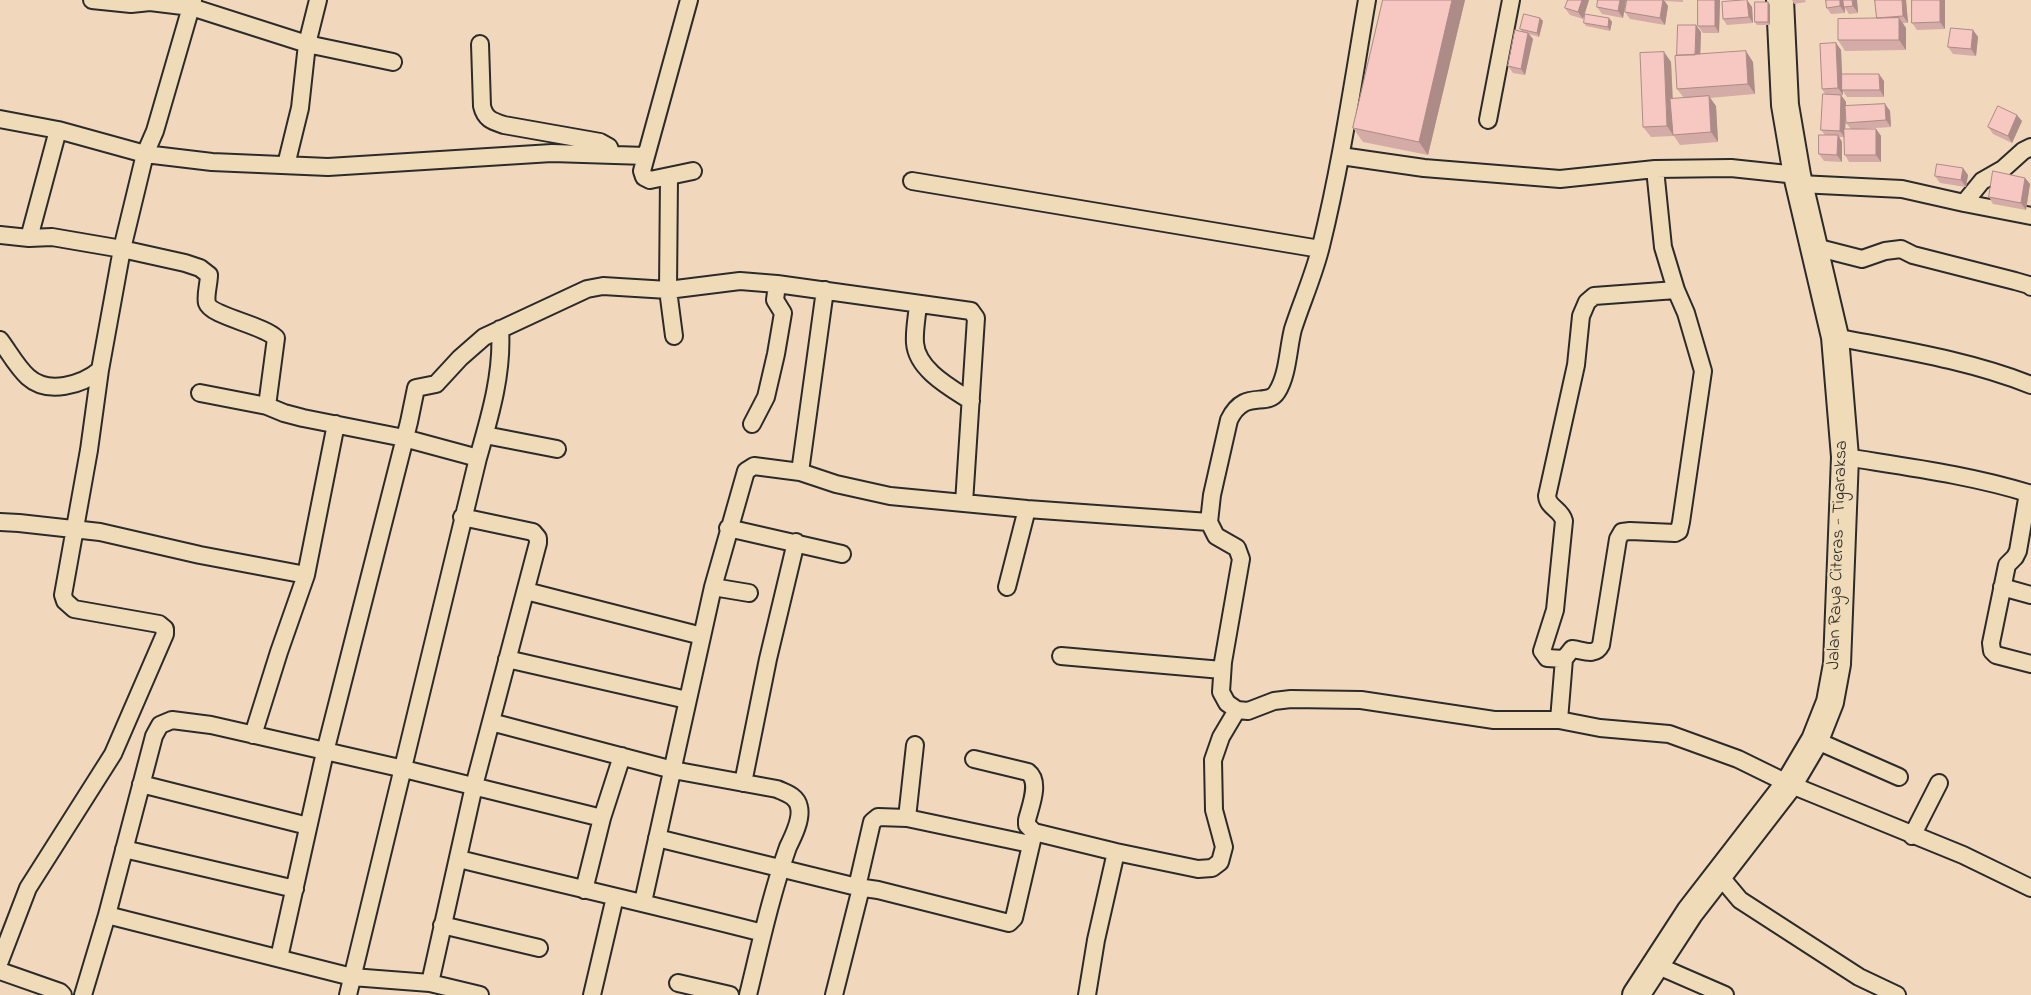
<!DOCTYPE html>
<html>
<head>
<meta charset="utf-8">
<style>
  body { margin:0 }
  canvas { display:block; background:#f1d7bb }
</style>
</head>
<body>
<canvas width="2031" height="995"></canvas>
<script>
const ctx = document.querySelector('canvas').getContext('2d');
ctx.lineJoin = 'round';
function stroke(path, color, width, dash) {
  ctx.strokeStyle = color;
  ctx.lineWidth = width;
  ctx.lineCap = dash ? 'butt' : 'round';
  ctx.setLineDash(dash || []);
  ctx.stroke(path);
}
function fill(path, color) {
  ctx.fillStyle = color;
  ctx.fill(path, 'evenodd');
}
function label(font, color, halo, rows, align = 'center') {
  ctx.font = font + ' "Indie Flower",sans-serif';
  ctx.lineWidth = 4.5;
  ctx.setLineDash([]);
  ctx.textBaseline = 'middle';
  ctx.strokeStyle = halo;
  ctx.fillStyle = color;
  for (const [text, x, y, turn = 0] of rows) {
    ctx.save();
    ctx.translate(x, y);
    ctx.rotate((+turn || 0) * Math.PI / 180);
    ctx.textAlign = isNaN(turn) ? turn : align;
    if (halo) ctx.strokeText(text, 0, 0);
    ctx.fillText(text, 0, 0);
    ctx.restore();
  }
}
const minor = new Path2D(`
  M92 0 131 4 150 2 191 7 307 44 393 62
  M689 0 642 171 644 177 650 180 693 171
  M480 44 482 106C485 119 492 121 504 125L600 142 609 147 612 155
  M0 119 58 130 145 154 212 162 328 167 552 153 646 156
  M1488 120 1511 0
  M1341 156 1424 168 1560 179 1655 169 1731 168 1797 175
  M286 165 300 108 307 44 318 0
  M669 177 668 290 674 336
  M912 181 1320 249
  M1799 184 1902 189 1964 203 1982 181 2003 169 2023 151 2031 147
  M1964 203 2031 216
  M0 235 29 238 52 237 122 249 185 263 200 268 209 275C209 283 205 296 207 303 211 316 263 325 276 338L267 406
  M29 238 58 130
  M1815 247 1862 259 1885 251 1901 249 1913 255 2015 281 2029 285 2031 287
  M918 304C917 317 914 331 915 343 917 370 951 388 971 401
  M1835 337C1901 350 1968 360 2031 385
  M0 340C9 352 17 367 28 377 48 395 82 385 100 370
  M200 393 267 406 284 413 303 418 404 438 478 458 348 995
  M752 424 766 397 776 354 783 313 775 300 777 284
  M485 435 557 449
  M1845 457C1907 467 1971 475 2031 494
  M478 458C490 416 503 373 500 329
  M800 472 825 290
  M2028 493 2018 551 2015 557 2007 565 1991 643 1992 651 1996 655 2031 664
  M0 522 19 523 100 532 200 555 306 575
  M1209 522 1216 536 1237 548 1241 559 1223 662 1221 692 1227 703 1237 710 1248 711 1274 701 1291 699 1361 700 1494 720H1559L1600 728 1669 734 1738 759 1789 784 1963 855 2031 888
  M728 528 842 554
  M713 587 749 593
  M1007 587 1027 509
  M2002 587 2031 595
  M526 591 702 636
  M1061 656 1222 670
  M507 659 687 700
  M1564 659 1547 658 1542 651 1555 610 1564 521C1561 509 1548 508 1547 496L1576 365 1581 316 1587 302 1594 296 1676 290
  M1559 720 1564 659 1572 649C1583 650 1595 657 1601 645L1618 539 1622 532 1630 531 1675 533 1679 531 1681 522 1703 371 1686 313 1676 290 1663 247 1655 169
  M491 722 673 770 777 789C786 793 797 796 799 807 802 819 793 837 788 847 771 895 760 946 748 995
  M253 735 279 652 306 575 336 424
  M1815 740 1899 777
  M974 759 1028 772C1041 782 1030 807 1027 820V825L1034 832
  M743 783 768 659 796 542
  M141 784 308 826
  M907 818 915 745
  M1912 836 1939 783
  M657 838 857 887 878 890 1009 923 1014 918 1034 832 1116 852 1198 869 1212 868 1220 862 1224 847 1214 810 1213 760 1221 737 1237 710
  M124 849 295 889
  M459 859C560 884 662 907 763 933
  M1719 875 1740 900 1859 977 1897 995
  M857 887 872 822 878 817 907 818 1030 844
  M584 890 602 818 622 756
  M643 902 713 587 746 471 754 466 800 472 836 484 890 496 1027 509 1209 522 1212 495 1229 420C1244 388 1267 408 1277 392 1288 375 1288 348 1293 329 1302 301 1314 275 1321 246 1341 165 1353 82 1367 0
  M107 915 154 736 160 725 172 720 211 725 404 769 602 818
  M442 925 539 948
  M279 958 325 752 409 422 416 388 436 384 460 358 484 337 587 289 603 286 668 290 740 281 777 284 971 311 976 318 964 503
  M0 961 28 888 113 754 165 634V629L159 624 74 609 65 601 63 595 89 450 100 370 122 249 145 154 155 131 193 0
  M1656 965 1725 995
  M0 971 60 992 63 995
  M430 983 474 786 538 543V538L533 532 462 517
  M678 983 730 995
  M83 995 107 915 352 977 430 983 480 995
  M592 995 615 897
  M834 995 861 888
  M1087 995 1096 940 1116 852`);
const primary = new Path2D(`
  M1636 995 1690 912 1789 784 1815 740 1830 702 1837 664 1845 457 1835 337 1797 175 1785 105 1780 0`);
stroke(minor, '#2b2b2b', 20);
stroke(primary, '#2b2b2b', 30);
stroke(minor, '#f0dbb9', 16);
stroke(primary, '#f0dbb9', 26);
fill(new Path2D(`
  M1383 0H1465L1428 155 1363 142 1353 128Z
  M1589 0 1583 19 1570 15 1565 8Z
  M1626 0 1623 18 1602 14 1597 7Z
  M1627 0H1664L1668 6 1665 25 1630 19 1625 12Z
  M1665 0H1683V2L1665 1Z
  M1698 0H1720L1719 33H1703L1698 26Z
  M1747 0 1752 7 1753 23 1727 25 1723 19Z
  M1792 0H1805L1806 2 1794 4Z
  M1826 0H1857L1858 13 1849 14 1845 8V13L1831 14 1827 8Z
  M1875 0H1906L1908 23H1903L1906 28V50L1845 51 1838 40 1877 18Z
  M1912 0H1945V29L1917 30 1912 23Z
  M1768 2 1770 5V25H1757L1755 22Z
  M1540 18 1543 21 1539 37 1529 34 1533 39 1525 75 1513 73 1508 66 1522 31 1520 29Z
  M1609 18 1612 22 1610 31 1586 26 1584 23Z
  M1973 30 1978 37 1976 56 1953 54 1948 47Z
  M1701 32 1700 54 1753 62 1755 94 1709 98 1716 106 1718 142 1680 145 1674 136 1651 137 1643 127 1664 52 1671 62 1673 99 1684 98 1677 89 1678 56 1677 55Z
  M1836 43 1841 50 1842 74 1884 81V97H1847L1843 91V95H1841L1846 102V106L1885 104 1890 111 1891 127 1859 129H1876L1881 136V162H1849L1845 155 1844 137H1839L1842 142V162L1824 161 1819 154 1825 135 1821 130 1825 94 1822 89ZM1846 112V123L1851 129H1845Z
  M2022 121 2012 143 1993 134 1988 127Z
  M1968 175 1966 187 1940 183 1935 176Z
  M2025 178 2030 184 2026 210 1993 204 1989 197Z`), '#d4aba6');
fill(new Path2D(`
  M1452 0H1465L1428 155 1419 142Z
  M1582 0H1589L1583 19 1578 12Z
  M1620 0H1626L1623 18 1618 11Z
  M1663 0H1664L1668 6 1665 25 1660 18Z
  M1715 0H1720L1719 33 1715 26Z
  M1747 0 1752 7 1753 23 1749 17Z
  M1840 0H1844L1845 13 1840 6Z
  M1852 0H1857L1858 13 1853 6Z
  M1902 0H1906L1908 23 1903 16Z
  M1940 0H1945V29L1940 22Z
  M1768 2 1770 5V25L1768 22Z
  M1540 18 1543 21 1539 37 1537 33Z
  M1609 18 1612 22 1610 31 1608 27Z
  M1899 18 1906 28V50L1899 40Z
  M1696 25 1701 32 1700 62 1695 56Z
  M1973 30 1978 37 1976 56 1971 49Z
  M1528 33 1533 39 1525 75 1521 69Z
  M1836 43 1841 50 1843 95 1838 88Z
  M1746 51 1753 62 1755 94 1748 84Z
  M1664 52 1671 62 1674 135H1673L1667 126Z
  M1879 74 1884 81V97L1880 90Z
  M1841 95 1846 102 1845 138 1840 131Z
  M1709 96 1716 106 1718 142 1711 132Z
  M1885 104 1890 111 1891 127 1886 120Z
  M2017 115 2022 121 2012 143 2008 136Z
  M1876 129 1881 136V162L1876 155Z
  M1838 135 1842 142V162L1837 155Z
  M1963 168 1968 175 1966 187 1961 180Z
  M2025 178 2030 184 2026 210 2021 203Z`), '#ad8b87');
const building = new Path2D(`
  M1383 0H1452L1419 142 1353 128Z
  M1568 0H1582L1578 12 1565 8Z
  M1598 0H1620L1618 11 1597 7Z
  M1627 0H1663L1660 18 1625 12Z
  M1698 0H1715V26H1698Z
  M1747 0 1749 17 1723 19 1722 2Z
  M1826 0H1840V6L1827 8Z
  M1843 0H1852L1853 6 1844 7Z
  M1875 0H1902L1903 16 1877 18Z
  M1912 0H1940V22L1912 23Z
  M1755 2H1768V22H1755Z
  M1524 14 1540 18 1537 33 1520 29Z
  M1585 14 1609 18 1608 27 1584 23Z
  M1899 18V40H1838V19Z
  M1678 25H1696L1695 55H1677Z
  M1951 28 1973 30 1971 49 1948 47Z
  M1515 30 1528 33 1521 69 1508 66Z
  M1836 43 1838 88 1822 89 1820 44Z
  M1746 51 1748 84 1677 89 1675 56Z
  M1664 52 1667 126 1643 127 1640 53Z
  M1842 74H1879L1880 90H1842Z
  M1823 94 1841 95 1840 131 1821 130Z
  M1709 96 1711 132 1673 135 1670 99Z
  M1885 104 1886 120 1846 123 1845 106Z
  M1998 106 2017 115 2008 136 1988 127Z
  M1844 129H1876V155H1845Z
  M1819 135H1838L1837 155 1819 154Z
  M1937 164 1963 168 1961 180 1935 176Z
  M1993 171 2025 178 2021 203 1989 197Z`);
fill(building, '#f7c7c1');
stroke(building, '#ad8b87', 1);
label('18px', '#2b2b2b', '#f0dbb9', [
  ["Jalan Raya Citeras - Tigaraksa",1839,555,-88]
]);
</script>
</body>
</html>
